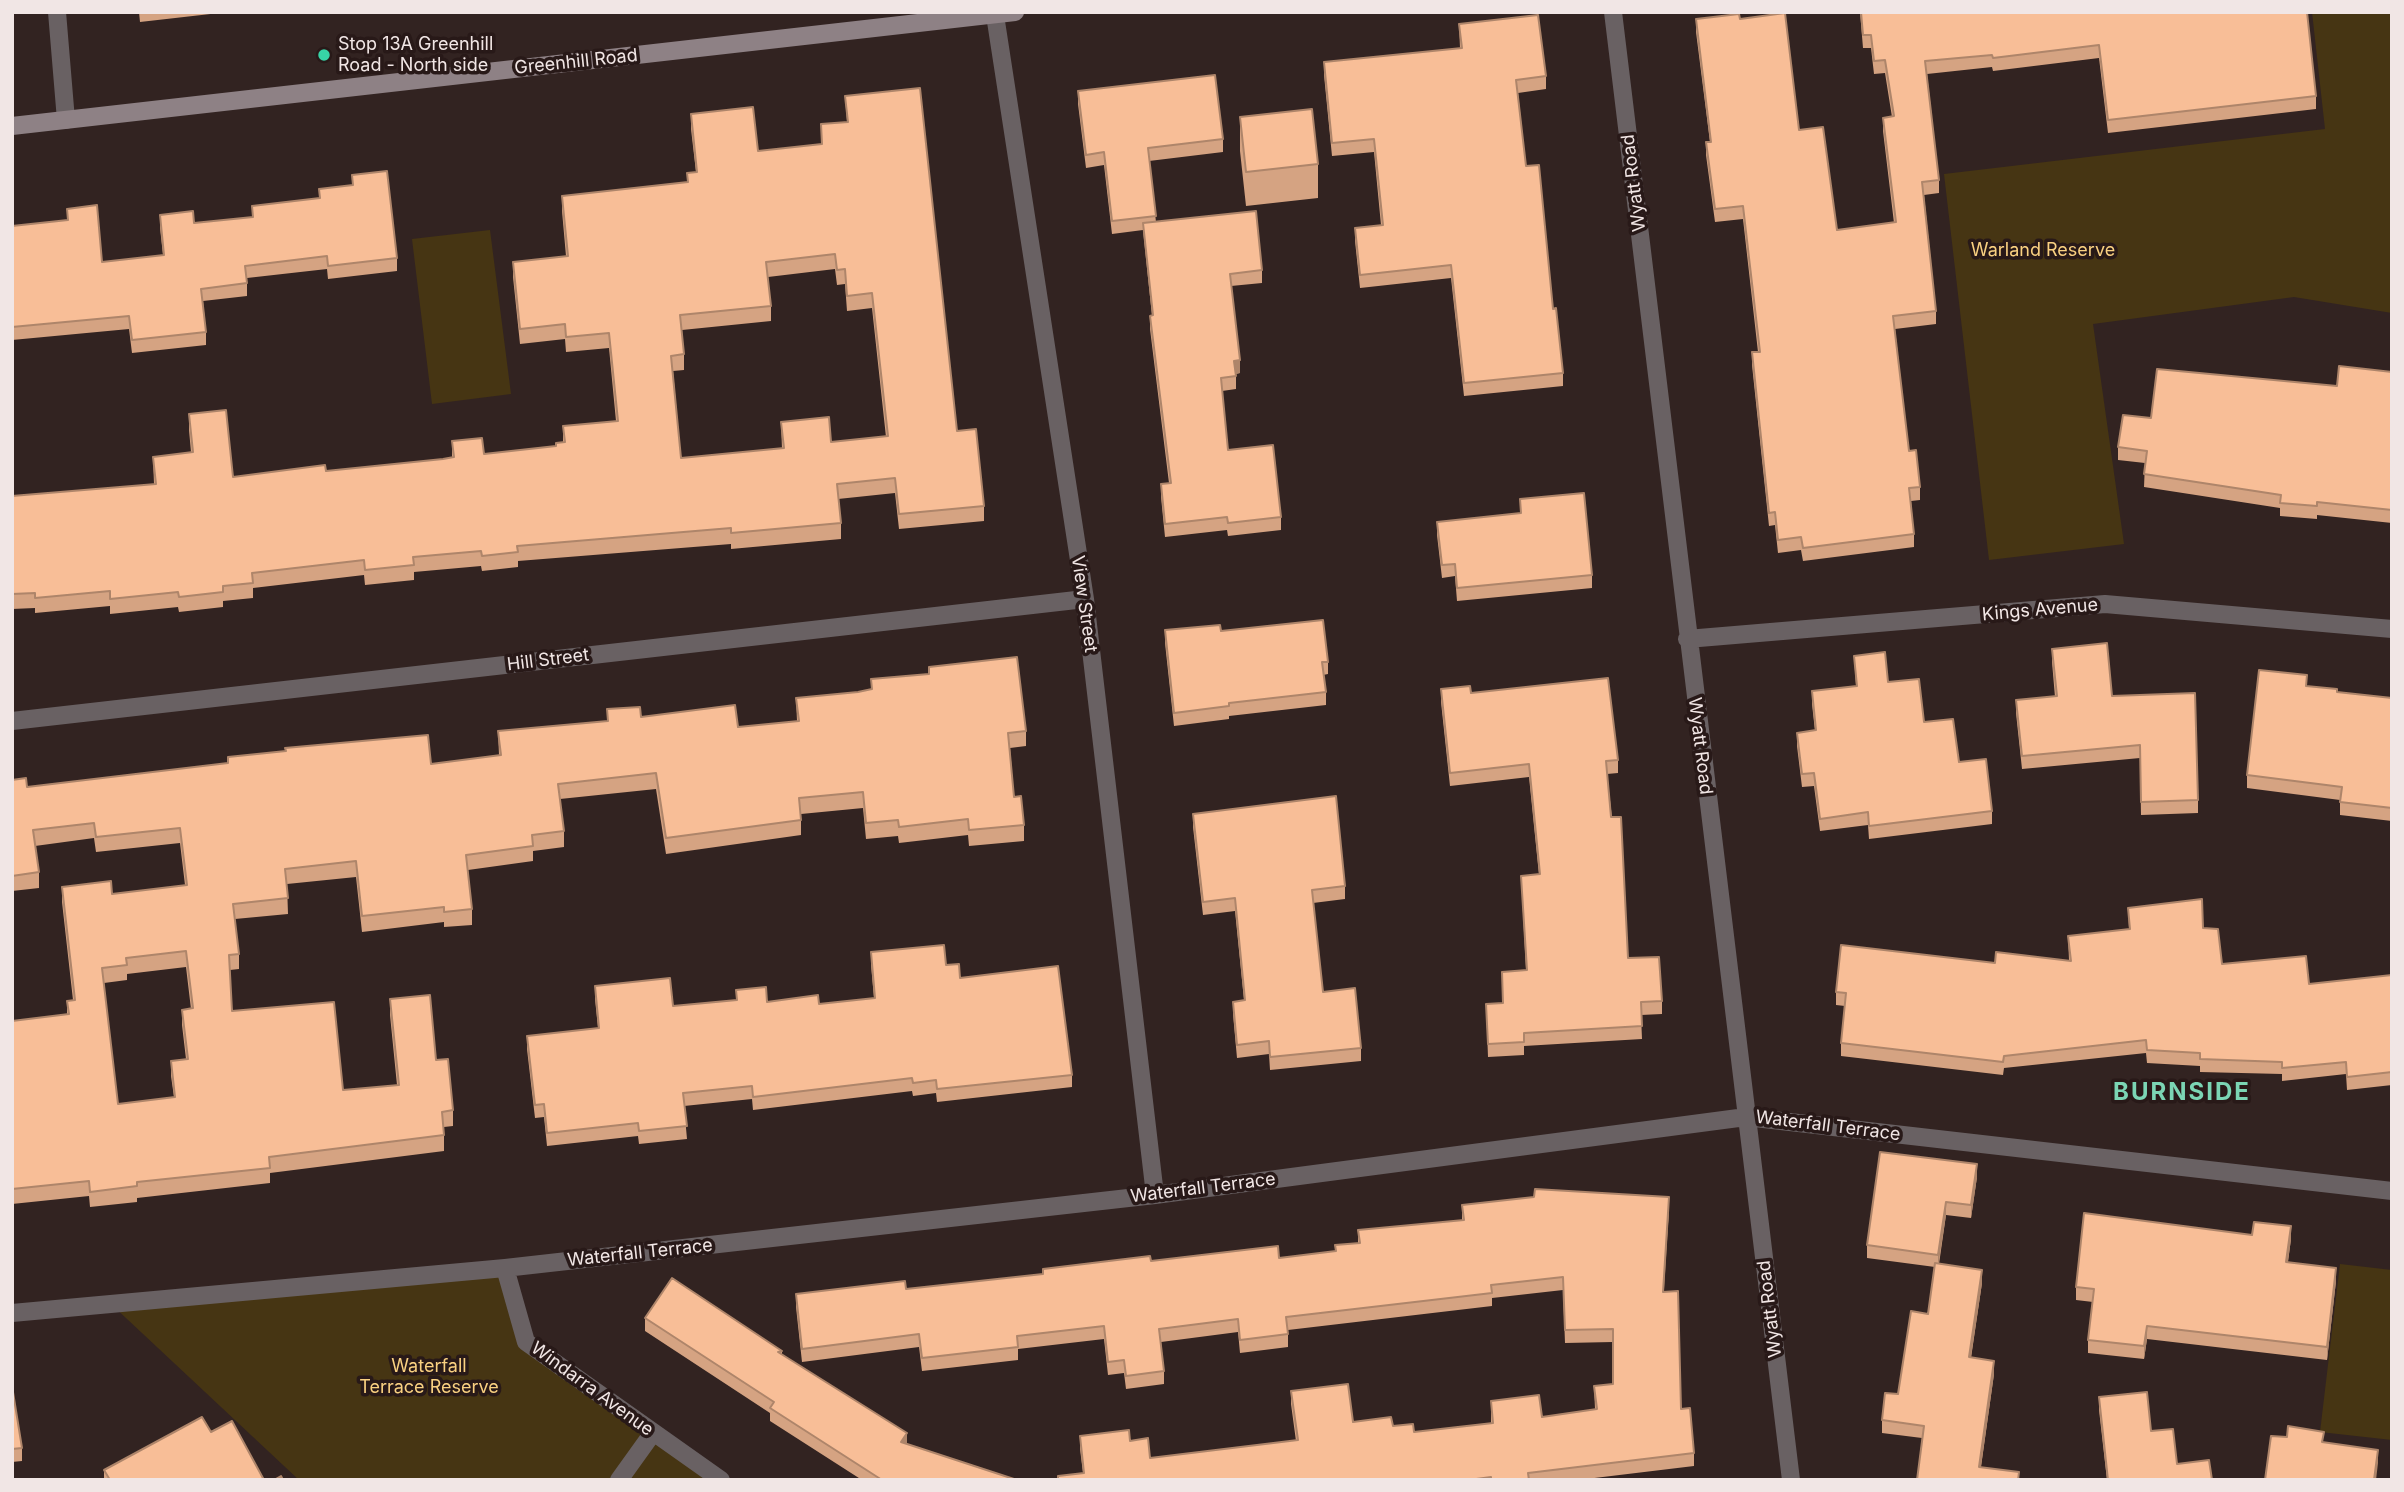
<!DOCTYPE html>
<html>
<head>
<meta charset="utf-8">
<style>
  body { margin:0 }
  #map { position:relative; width:2404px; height:1492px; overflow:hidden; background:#322321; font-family:Inter,sans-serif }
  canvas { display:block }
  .frame { position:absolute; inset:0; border:14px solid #f1e6e5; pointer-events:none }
</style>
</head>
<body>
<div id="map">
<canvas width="2404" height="1492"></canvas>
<div class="frame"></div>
</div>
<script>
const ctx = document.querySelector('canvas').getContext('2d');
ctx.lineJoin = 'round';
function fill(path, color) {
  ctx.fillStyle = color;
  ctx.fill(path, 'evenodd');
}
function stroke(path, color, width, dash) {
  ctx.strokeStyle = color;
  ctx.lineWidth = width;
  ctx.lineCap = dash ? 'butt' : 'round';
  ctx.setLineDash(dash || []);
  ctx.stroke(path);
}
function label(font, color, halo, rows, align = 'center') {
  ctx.font = font + ' Inter,sans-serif';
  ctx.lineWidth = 7;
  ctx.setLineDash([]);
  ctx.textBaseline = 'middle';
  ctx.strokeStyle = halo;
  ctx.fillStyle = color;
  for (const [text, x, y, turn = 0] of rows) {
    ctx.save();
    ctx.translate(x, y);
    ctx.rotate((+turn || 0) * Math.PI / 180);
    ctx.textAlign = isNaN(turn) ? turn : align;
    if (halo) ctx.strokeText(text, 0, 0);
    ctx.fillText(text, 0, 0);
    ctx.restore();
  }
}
fill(new Path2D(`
  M2312 12H2392V313L2294 297 2093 324 2124 544 1989 560 1944 174 2325 129Z
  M490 230 511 394 432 404 412 239Z
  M2340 1264 2392 1270V1440L2320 1432Z
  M505 1268 526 1342 721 1480H299L111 1304Z`), '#463513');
stroke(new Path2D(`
  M57 12 66 120
  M1613 12 1791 1480
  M995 15 1085 599 1155 1195
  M1687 639 2105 604 2392 629
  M12 721 1085 599
  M505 1268 526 1342 721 1480
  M12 1313 505 1268 1155 1195 1746 1117 2392 1191
  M619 1480 652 1434`), '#696163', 18);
stroke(new Path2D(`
  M12 126 1015 12`), '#8e8185', 18);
fill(new Path2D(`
  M139 12H228L140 22Z
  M1860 12H1964V13L2316 96V109L2108 133 2099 58 1993 71 1992 67 1927 74 1939 180V193L1924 195 1936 311V324L1895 329 1909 451 1920 487V500L1911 501 1914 534V547L1803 561 1801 550 1778 553 1775 525 1769 526 1752 365V352H1758L1743 219 1715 222 1706 155V142H1710L1696 32V19H1740L1799 130 1837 230 1894 223 1883 131V118L1892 117 1885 73 1874 74 1871 48H1863Z
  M1459 24 1546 76V89L1518 93 1526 166 1553 309 1563 373V386L1464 396 1451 278 1360 288 1355 241V228L1381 225 1374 152 1332 156 1324 75V62L1460 48Z
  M1078 91 1223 139V152L1149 161 1156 222 1262 270V283L1231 286 1240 373 1236 374V389L1222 391 1228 450 1281 517V530L1228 536 1227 530 1165 537 1161 497V484L1169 483 1150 329V316H1152L1143 230 1112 234 1104 165 1086 168 1078 104Z
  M845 96 957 431 984 506V521L899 529 895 493 838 499 841 523V539L731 549V544L518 561V567L482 571 481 566 414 572V580L365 585 364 575 253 588V598L223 601V607L179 612 178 607 110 614V606L35 613V608L12 609V496L154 484 153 457 191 452 189 430V414L233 477 326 471 443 459 452 457V441L484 454 556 446 563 442V426L616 421 609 348 566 352 565 339 520 344 513 277V262L566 256 562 211V196L687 182V173L696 172 691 129V114L758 151 821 144V124L847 122ZM835 269 837 285 845 284 847 311 872 308 886 437 831 442 781 422 782 449 681 458 673 371 684 370V354L682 330 771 321V306L768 277Z
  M1240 117 1318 164V198L1246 206 1240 151Z
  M352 175 397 258V271L328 279 327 269 247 278V296L203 301 206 332V345L132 353 129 329 12 340V226L67 221V209L102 262 163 255 160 228V215L194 223 252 217V206L319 198V189L352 185Z
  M2392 372V523L2317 515V519L2280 516V508L2144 487 2145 463 2118 460V447L2151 418 2337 386Z
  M1520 499 1592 575V588L1457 601 1455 576 1442 578 1437 535V522L1520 513Z
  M1165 630 1221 631 1328 662V674L1323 675 1326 692V705L1229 716V719L1174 726 1165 643Z
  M2052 649 2112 696 2198 800V813L2141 815 2140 758 2022 769 2016 713V700L2055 697 2052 662Z
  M1854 656 1888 682 1959 762 1992 811V824L1869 839 1868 825 1820 831 1814 786 1802 787 1797 746V733L1815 731 1812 704V691L1856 686Z
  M929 667 1026 731V746L1010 748 1014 797 1024 825V841L969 846 968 835 899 843 898 836 866 839 863 808 801 814V835L666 854 656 789 560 799 564 831V847L533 851V861L468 870 472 909V925L444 927V922L362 932 356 877 287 884 288 914 235 919 239 954V969L230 970 232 1011 343 1090 397 1085 390 1015V999L436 1060 453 1110V1126L444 1127V1151L270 1173V1183L137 1198V1202L90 1207 89 1196 12 1204V1021L67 1015V1001L73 1000 62 902V887L112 894 185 885 180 843 96 852 94 838 35 846 39 872V888L12 891V780L27 787 228 763V757L431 764 499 755 498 731 607 721V709L641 717 738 727 797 721 796 698 858 692 871 689V679L929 674ZM186 967 191 1009 182 1010V1025L186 1059 171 1061V1076L174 1097 118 1104 104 983 127 980V974Z
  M2307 686 2337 692 2392 698V821L2340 815V800L2247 788V775Z
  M1441 689 1471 693 1618 760V773L1607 774 1628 958 1662 1001V1014L1641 1015 1642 1039 1524 1046V1055L1488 1057 1486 1004 1503 1003 1502 972 1526 970 1521 876 1539 875 1529 777 1450 786 1441 702Z
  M1193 814 1345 886V899L1313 903 1323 992 1361 1048V1061L1270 1070 1269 1054 1237 1058 1233 1014V1002L1244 1000 1235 911 1203 915 1193 827Z
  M2128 908 2203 928 2222 964 2309 984 2392 975V1085L2347 1090 2346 1074 2282 1081V1074L2200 1072V1066L2147 1063 2146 1053 2004 1068 2003 1075 1841 1056V1043L1845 1006 1836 1005V992L1995 963 2069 960 2068 936 2129 929Z
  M871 952 946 965 1072 1075V1087L937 1102 936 1093 913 1096 912 1091 753 1110 752 1099 684 1106 687 1139 639 1144 638 1136 547 1146 544 1117 535 1118 527 1049V1036L598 1028 595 999V986L673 1006 736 1000V990L767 1002 819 1004 874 998 871 965Z
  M1977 1177 1971 1218 1946 1215 1939 1264 1982 1283 1971 1358 1994 1374 1981 1467 2019 1480H1917L1922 1438 1882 1433V1420L1898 1394 1928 1314 1935 1267 1867 1258V1245Z
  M1462 1205 1669 1210 1663 1292 1681 1409 1694 1453V1466L1578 1480H1058L1083 1473 1080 1449V1436L1130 1441 1150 1458 1296 1441 1291 1404V1391L1353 1422 1393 1426 1414 1432 1491 1423V1401L1542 1417 1595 1409 1594 1386 1613 1384V1342L1565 1343 1563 1290 1492 1298V1306L1288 1330V1347L1240 1353 1238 1332 1161 1342 1164 1371V1384L1126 1389 1124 1373 1108 1375 1104 1339 1018 1349V1360L922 1371 919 1347 802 1362 796 1307V1294L906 1289 1043 1274V1269L1151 1261 1279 1258 1335 1251 1358 1243V1230L1462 1220Z
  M2291 1239 2288 1262 2336 1281 2327 1360 2147 1339 2144 1359 2088 1353V1340L2093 1302 2076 1300V1287Z
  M645 1318 782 1351V1354L907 1444 1017 1480H862L770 1421V1413L645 1331Z
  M12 1386 22 1448V1461L12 1462Z
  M2099 1397 2151 1431 2177 1464 2212 1480H2107L2099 1410Z
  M211 1432 264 1480H104V1470Z`), '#d5a382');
fill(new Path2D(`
  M1240 360V373L1234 374V361Z
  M1977 1164V1177L1971 1218V1205Z
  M1669 1197V1210L1663 1305V1292Z
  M1946 1202V1215L1938 1267V1255Z
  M2291 1226V1239L2286 1275V1262Z
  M2336 1268V1281L2327 1360V1347Z
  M1982 1270V1283L1969 1370V1357Z
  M2147 1326V1339L2144 1359V1346Z
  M1994 1361V1374L1979 1480V1467Z
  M907 1433V1446L901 1442Z
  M2378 1450V1463L2376 1480H2374Z`), '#ae856a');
const building = new Path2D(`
  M1861 12H1964V13L1973 12H2307L2316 96 2108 120 2099 45 1993 58 1992 55 1925 61 1939 180 1922 182 1936 311 1893 316 1909 451 1916 450 1920 487 1909 488 1914 534 1803 548 1801 537 1778 540 1775 512 1769 513 1752 352H1760L1743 206 1715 209 1706 142H1711L1696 19 1739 14 1740 19 1785 13 1799 130 1823 127 1837 230 1896 222 1883 118 1894 116 1885 60 1874 61 1871 35H1863Z
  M1538 15 1546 76 1516 80 1526 166 1539 165 1553 309 1556 308 1563 373 1464 383 1451 265 1360 275 1355 228 1383 225 1374 139 1332 143 1324 62 1462 48 1459 24Z
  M1215 75 1223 139 1148 148 1156 216 1112 221 1104 152 1086 155 1078 91Z
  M920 88 957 431 976 429 984 506 899 514 895 478 837 484 841 523 731 533V528L517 546 518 552 482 556 481 551 413 557 414 565 365 570 364 560 252 573 253 583 223 586V592L179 597 178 592 110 599V591L35 598V593L12 594V496L156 484 153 457 193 452 189 414 226 410 233 477 325 465 326 471 443 459 454 457 452 441 482 438 484 454 556 446V443L565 442 563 426 618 421 609 333 566 337 565 324 520 329 513 262 568 256 562 196 688 182 687 173 697 172 691 114 753 107 758 151 822 144 821 124 848 122 845 96ZM835 254 837 270 845 269 847 296 872 293 888 436 831 442 829 417 781 422 784 448 681 458 671 356 684 354 680 315 771 306 766 262Z
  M1312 109 1318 164 1246 172 1240 117Z
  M387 171 397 258 328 266 327 256 245 266 247 283 201 289 206 332 132 340 129 316 12 327V226L68 220 67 209 97 205 102 262 164 255 160 215 193 211 194 223 253 217 252 206 320 198 319 189 353 185 352 175Z
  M1256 211 1262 270 1230 274 1240 360 1234 361 1236 376 1221 378 1228 450 1273 445 1281 517 1228 523 1227 517 1165 524 1161 484 1171 483 1150 316 1153 315 1143 223Z
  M2339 366 2392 372V510L2317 502V506L2280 503 2281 495 2144 474 2147 451 2118 447 2123 415 2151 418 2157 369 2337 386Z
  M1584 493 1592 575 1457 588 1455 564 1442 565 1437 522 1521 513 1520 499Z
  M1323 620 1328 662H1322L1326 692 1229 703V706L1174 713 1165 630 1220 625 1221 631Z
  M2107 643 2112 696 2195 693 2198 800 2141 802 2140 745 2022 756 2016 700 2057 696 2052 649Z
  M1885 652 1888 682 1919 679 1924 722 1953 719 1959 762 1986 759 1992 811 1869 826 1868 812 1820 819 1814 773 1802 774 1797 733 1816 730 1812 691 1857 686 1854 656Z
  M1017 657 1026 731 1008 733 1014 797 1021 796 1024 825 969 830 968 819 899 827 898 820 866 823 863 792 799 798 801 820 666 838 656 773 558 784 564 831 532 835 533 846 466 855 472 909 444 912V907L362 916 356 861 285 869 288 898 233 904 239 954 229 955 232 1011 334 1002 343 1090 399 1085 390 999 430 995 436 1060 448 1059 453 1110 442 1112 444 1135 269 1157 270 1168 137 1182V1186L90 1192 89 1181 12 1189V1021L69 1014 67 1001 75 1000 62 887 111 881 112 894 187 885 180 828 96 837 94 823 33 830 39 872 12 876V780L26 778 27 787 228 763V757L286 751 285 748 428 735 431 764 501 755 498 731 608 721 607 709 640 707 641 717 735 705 738 727 799 721 796 698 858 692 872 689 871 679 929 674V667ZM186 951 193 1008 182 1010 188 1059 171 1061 175 1097 118 1104 102 968 127 965 126 958Z
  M2259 670 2307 675 2306 686 2337 689V692L2392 698V808L2340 802 2342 787 2247 775Z
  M1608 678 1618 760 1606 761 1611 817H1621L1628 958 1659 957 1662 1001 1641 1002 1642 1026 1524 1033V1042L1488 1044 1486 1004 1503 1003 1502 972 1527 970 1521 876 1540 874 1529 764 1450 773 1441 689 1470 686 1471 693Z
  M1336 796 1345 886 1312 890 1323 992 1355 988 1361 1048 1270 1057 1269 1041 1237 1045 1233 1002 1245 1000 1235 898 1203 902 1193 814Z
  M2202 899 2203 928 2218 929 2222 964 2306 956 2309 984 2392 975V1072L2347 1077 2346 1062 2282 1068V1062L2200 1059V1053L2147 1050 2146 1040 2004 1056 2003 1062 1841 1043 1846 993 1836 992 1841 945 1995 963 1996 952 2071 961 2068 936 2130 929 2128 908Z
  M944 945 946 965 959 964 960 978 1058 966 1072 1075 937 1089 936 1080 913 1083 912 1078 753 1097 752 1086 683 1093 687 1126 639 1131 638 1123 547 1133 544 1104 535 1105 527 1036 599 1028 595 986 670 978 673 1006 737 1000 736 990 766 987 767 1002 818 995 819 1004 875 998 871 952Z
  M1880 1152 1977 1164 1971 1205 1946 1202 1938 1255 1867 1245Z
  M1535 1189 1669 1197 1663 1292 1678 1291 1681 1409 1690 1408 1694 1453 1528 1473 1529 1480H1491V1477L1469 1480H1058V1476L1084 1473 1080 1436 1129 1430 1130 1441 1148 1438 1150 1458 1298 1440 1291 1391 1348 1384 1353 1422 1391 1417 1393 1426 1413 1424 1414 1432 1493 1423 1491 1401 1539 1395 1542 1417 1597 1409 1594 1386 1613 1384V1329L1565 1330 1563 1277 1491 1285 1492 1293 1286 1317 1288 1334 1240 1340 1238 1319 1159 1329 1164 1371 1126 1376 1124 1360 1108 1362 1104 1326 1017 1336 1018 1347 922 1358 919 1334 802 1349 796 1294 905 1281 906 1289 1043 1274V1269L1150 1256 1151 1261 1278 1246 1279 1258 1336 1251 1335 1245 1360 1243 1358 1230 1464 1220 1462 1205 1534 1197Z
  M2084 1213 2252 1235 2254 1222 2291 1226 2286 1262 2336 1268 2327 1347 2147 1326 2144 1346 2088 1340 2094 1289 2076 1287Z
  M1935 1263 1982 1270 1969 1357 1994 1361 1979 1467 2019 1472 2018 1480H1917L1924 1426 1882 1420 1885 1393 1898 1394 1911 1311 1928 1314Z
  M672 1278 782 1351 778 1352 907 1433 901 1442 1017 1480H882L770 1408 774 1402 645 1318Z
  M12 1386 22 1448 12 1449Z
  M2147 1392 2151 1431 2173 1429 2177 1464 2209 1460 2212 1480H2108L2099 1397Z
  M202 1417 211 1432 232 1421 264 1480H110L104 1470Z
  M2288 1426 2324 1432 2322 1442 2378 1450 2374 1480H2265L2271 1436 2287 1437Z
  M281 1476 283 1480H274Z`);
fill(building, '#f8be97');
stroke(building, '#ae856a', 2);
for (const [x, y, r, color] of [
  [324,55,7,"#37d4a6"]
]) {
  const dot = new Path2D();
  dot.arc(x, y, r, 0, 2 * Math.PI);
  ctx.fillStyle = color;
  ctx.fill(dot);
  stroke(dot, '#281918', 2.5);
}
label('18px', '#f1e6e5', '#281918', [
  ["Stop 13A Greenhill",338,45],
  ["Road - North side",338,66]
], 'left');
label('18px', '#f1e6e5', '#281918', [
  ["Greenhill Road",576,62,-6],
  ["Wyatt Road",1634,183,-97],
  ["View Street",1084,604,82],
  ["Kings Avenue",2040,610,-5],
  ["Hill Street",548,660,-7],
  ["Wyatt Road",1700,746,83],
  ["Waterfall Terrace",1828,1126,7],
  ["Waterfall Terrace",1203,1188,-7],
  ["Waterfall Terrace",640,1253,-6],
  ["Wyatt Road",1770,1309,-97],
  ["Windarra Avenue",592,1389,36]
]);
label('18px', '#fad181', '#281918', [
  ["Warland Reserve",2043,251],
  ["Waterfall",429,1367],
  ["Terrace Reserve",429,1388]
]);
ctx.letterSpacing = '2px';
label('bold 24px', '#7bd5b4', '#281918', [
  ["BURNSIDE",2182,1093]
]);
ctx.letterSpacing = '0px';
</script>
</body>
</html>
